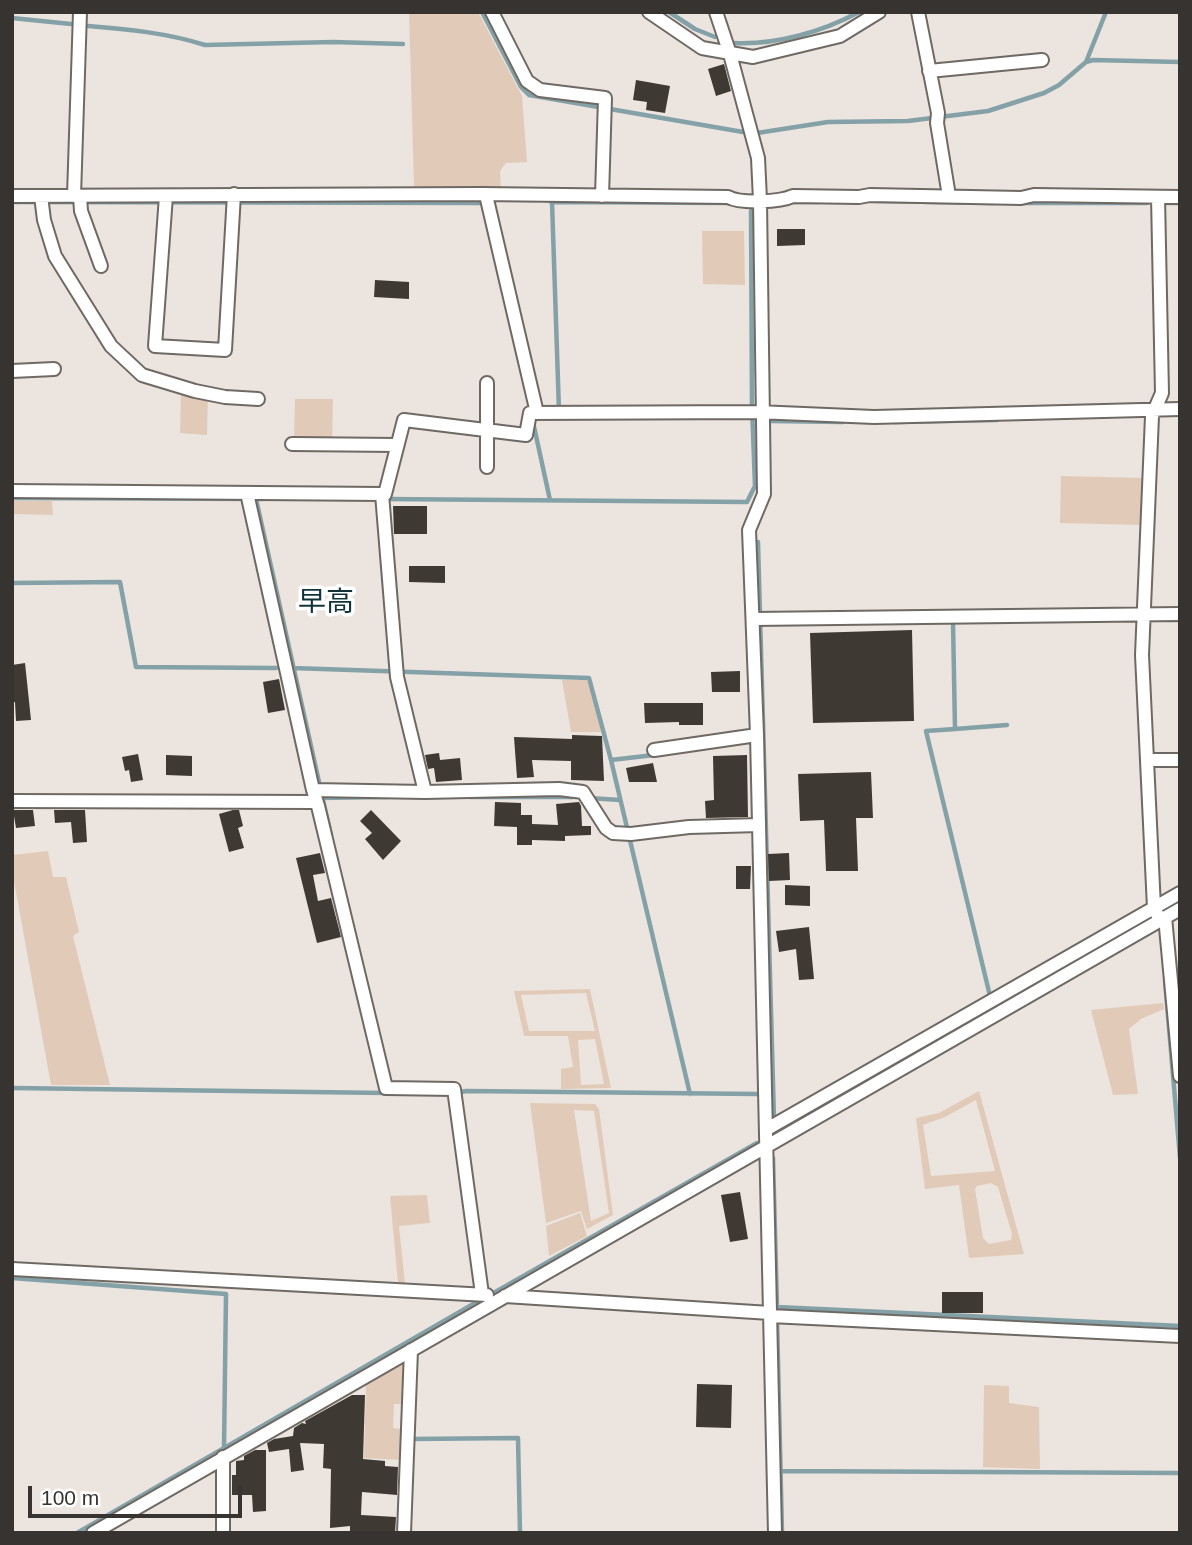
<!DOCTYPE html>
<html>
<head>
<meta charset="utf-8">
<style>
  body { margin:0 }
  #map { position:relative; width:1192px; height:1545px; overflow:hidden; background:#ece4de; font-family:Helvetica,sans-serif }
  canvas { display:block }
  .frame { position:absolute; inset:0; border:14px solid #363331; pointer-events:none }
  .scale { position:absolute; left:28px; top:1486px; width:214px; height:32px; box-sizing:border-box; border:4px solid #363331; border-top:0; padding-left:9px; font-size:21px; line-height:24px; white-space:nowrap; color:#363331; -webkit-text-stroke:5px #fff; paint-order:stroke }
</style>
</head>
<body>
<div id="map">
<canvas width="1192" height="1545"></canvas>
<div class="frame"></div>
<div class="scale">100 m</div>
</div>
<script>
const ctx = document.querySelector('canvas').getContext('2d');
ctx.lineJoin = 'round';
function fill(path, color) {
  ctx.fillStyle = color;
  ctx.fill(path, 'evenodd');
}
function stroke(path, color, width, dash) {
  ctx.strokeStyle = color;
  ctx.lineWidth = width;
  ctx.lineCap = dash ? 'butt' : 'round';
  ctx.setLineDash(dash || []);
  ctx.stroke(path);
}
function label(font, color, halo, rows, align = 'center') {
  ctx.font = font + ' Helvetica,"Noto Sans JP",sans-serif';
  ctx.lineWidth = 7;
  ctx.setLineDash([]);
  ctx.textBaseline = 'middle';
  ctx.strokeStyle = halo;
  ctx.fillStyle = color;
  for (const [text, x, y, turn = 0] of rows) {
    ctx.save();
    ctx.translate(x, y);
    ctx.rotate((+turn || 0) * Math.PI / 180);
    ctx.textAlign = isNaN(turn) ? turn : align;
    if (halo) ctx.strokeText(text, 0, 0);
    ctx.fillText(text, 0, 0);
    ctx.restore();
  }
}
fill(new Path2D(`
  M409 12H478L522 96 527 162 506 163 500 171 501 191 485 187H414Z
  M702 231H744L745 285 703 284Z
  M181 391 208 395 207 435 180 433Z
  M295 399H333L332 442 294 441Z
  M1061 476 1143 478 1142 525 1060 523Z
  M12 501H52L53 515 12 514Z
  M562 680H586L590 684 601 732H571Z
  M48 851 53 877H66L79 932 73 936 110 1085H51L12 870V855Z
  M590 989 611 1088 561 1089V1069L573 1067 568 1036H524L514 991ZM586 993 595 1031H529L521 995ZM595 1039 604 1084 581 1085 578 1040Z
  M1163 1003 1164 1009 1141 1019 1129 1029 1138 1094 1113 1095 1091 1010Z
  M979 1091 1024 1254 969 1258 959 1185 925 1189 916 1118 939 1113ZM976 1100 995 1171 931 1176 923 1125 945 1117ZM991 1183 998 1187 1012 1234 1011 1240 989 1244 983 1238 975 1189 977 1186Z
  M530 1103 595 1104 599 1109 613 1215 587 1229 581 1211 546 1223ZM574 1110 594 1111 609 1213 591 1221Z
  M427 1195 430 1223 399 1226 405 1284 398 1283 390 1196Z
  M580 1213 587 1236 549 1256 546 1226Z
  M404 1362 403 1404H394L393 1428 402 1429 401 1460 364 1458 366 1385Z
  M984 1385 1009 1386V1403L1039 1407 1040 1469 983 1467Z`), '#e1cbb8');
stroke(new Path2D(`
  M482 12 521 87 529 95 743 132
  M669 12 695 29 715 37
  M12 18 71 24
  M88 26C127 29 167 33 205 45L333 42 403 44
  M734 43C776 45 822 32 859 12
  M1086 62 1106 12
  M757 133 828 122 908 121 988 111 1044 93 1059 85 1086 62 1093 60 1180 62
  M876 201 993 203
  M12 202 480 203
  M551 202 729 203
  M552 202 559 411
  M793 202H818
  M1023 203H1147
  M1160 203H1180
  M770 421 843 422
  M533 422 550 500
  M894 422 997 420
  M12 498 263 499
  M256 499 319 782
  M384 499 747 502 755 486 752 406 751 211
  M758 542 774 1119
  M12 583 120 582 136 667 276 668
  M1167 620H1180
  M953 622 955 729 926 731 991 1000
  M292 668 589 678 611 760 690 1094
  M955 729 1007 725
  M611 760 654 755
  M322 796 331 835
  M470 797H573
  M316 798 388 797
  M589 798 620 800
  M1165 980 1180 1158
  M12 1088 385 1093
  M457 1093 466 1091 757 1094
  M786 1126 1180 901
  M773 1158 777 1307
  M12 1278 226 1294 224 1449
  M490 1295 757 1143
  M777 1307 1180 1326
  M777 1319 782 1533
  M412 1439 518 1438 520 1533
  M781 1471 1180 1473
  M77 1533 482 1299`), '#84a1a7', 4.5);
fill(new Path2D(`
  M724 64 731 91 716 96 708 69Z
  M636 80 670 86 665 113 646 110 647 102 633 100Z
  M777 229H805V245L777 246Z
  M375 280 409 282V299L374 297Z
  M393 506H427V534H394Z
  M409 566H445V583L409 582Z
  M912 630 914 721 813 723 810 633Z
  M25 663 31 720 16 721 15 702 12 703V665Z
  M740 671V692H712L711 672Z
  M279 679 285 710 268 713 263 682Z
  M644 703H703V725H679V722L645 723Z
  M572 735 602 736 604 781 571 780V761L532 760 534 777 517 778 514 737 572 739Z
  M439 753 440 760 460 758 462 780 436 782 434 768 428 769 425 755Z
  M138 754 143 780 131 782 129 770 125 771 122 757Z
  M166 755 192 756V776L166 775Z
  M747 755 748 817 706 818 705 801 714 800 713 756Z
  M653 763 657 782H629L626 768Z
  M871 772 873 818H856L858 871H826L824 820 800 821 798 774Z
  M495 802 521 803V815H532V824L558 825 556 804 579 802 581 806 582 826H591V835L565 836V841L532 840V845H517V827L494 826Z
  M13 810H33L35 826 16 828Z
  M54 810H85L87 842 73 843 71 822 55 823Z
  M233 810H239L243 826 238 828 244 848 229 852 219 814Z
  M371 810 401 841 383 860 365 839 372 833 360 821Z
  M320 853 325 873 313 875 318 901 331 898 341 937 317 943 296 858Z
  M789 853 790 880 769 881 768 854Z
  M736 866H751L750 889H736Z
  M785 885 810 886V906L785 905Z
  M809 927 814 979 799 980 796 949 779 952 776 931Z
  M740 1192 748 1239 730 1242 721 1195Z
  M942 1292H983V1313H942Z
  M697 1384 732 1385 731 1428 696 1427Z
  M352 1395H365L363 1459 385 1461V1466L398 1467 397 1495 362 1492 361 1515 396 1517 395 1533H350V1526L330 1528 331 1469 323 1468 324 1444 300 1443 304 1470 291 1472 289 1449 269 1452 267 1443 274 1439 293 1436 294 1428 302 1423 306 1424 305 1421Z
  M255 1450H266V1511L253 1512 252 1495H232V1475H236V1461L244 1460V1456Z`), '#3f3934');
const minor = new Path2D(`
  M492 12 527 81 540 90 605 98 602 196
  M649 12 702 48 753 57 840 36 879 12
  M716 12 730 54 758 158 760 200 764 494 749 530 757 735 775 1533
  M918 12 938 113 937 123 949 196
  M929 71 1042 60
  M486 195 537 413
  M12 196 482 194 728 197C741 204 780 202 793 196L859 197 870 195 1021 198 1034 195 1180 197
  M41 196 44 220 55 256 111 346 142 375 195 391 225 397 258 399
  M74 196 80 12
  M80 196 81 211 101 266
  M166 196 155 346 225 350 234 194
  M1158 197 1162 393 1152 416 1142 655 1154 908 1160 920
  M12 371 54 369
  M487 383V467
  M292 444 397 445
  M12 491 382 494
  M247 493 313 790 318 806 386 1088 454 1089 482 1294
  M753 619 1180 614
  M654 750 757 735
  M1148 760H1180
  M313 790 425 792 559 789 583 792 606 828 613 833 631 834 689 827 759 825
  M425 792 397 677 382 494H385L404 420 526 435 530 413 757 412 874 417 1180 409
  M12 801 316 802
  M1165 917 1180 1076
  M767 1129 1180 893
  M12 1269 487 1295
  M505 1296 770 1313
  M770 1316 1180 1336
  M93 1533 1180 909
  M223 1533V1457
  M404 1533 411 1350`);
stroke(minor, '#6f6964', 16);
stroke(minor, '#fff', 12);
label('28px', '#103238', '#fff', [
  ["早高",326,603]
]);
</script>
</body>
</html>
